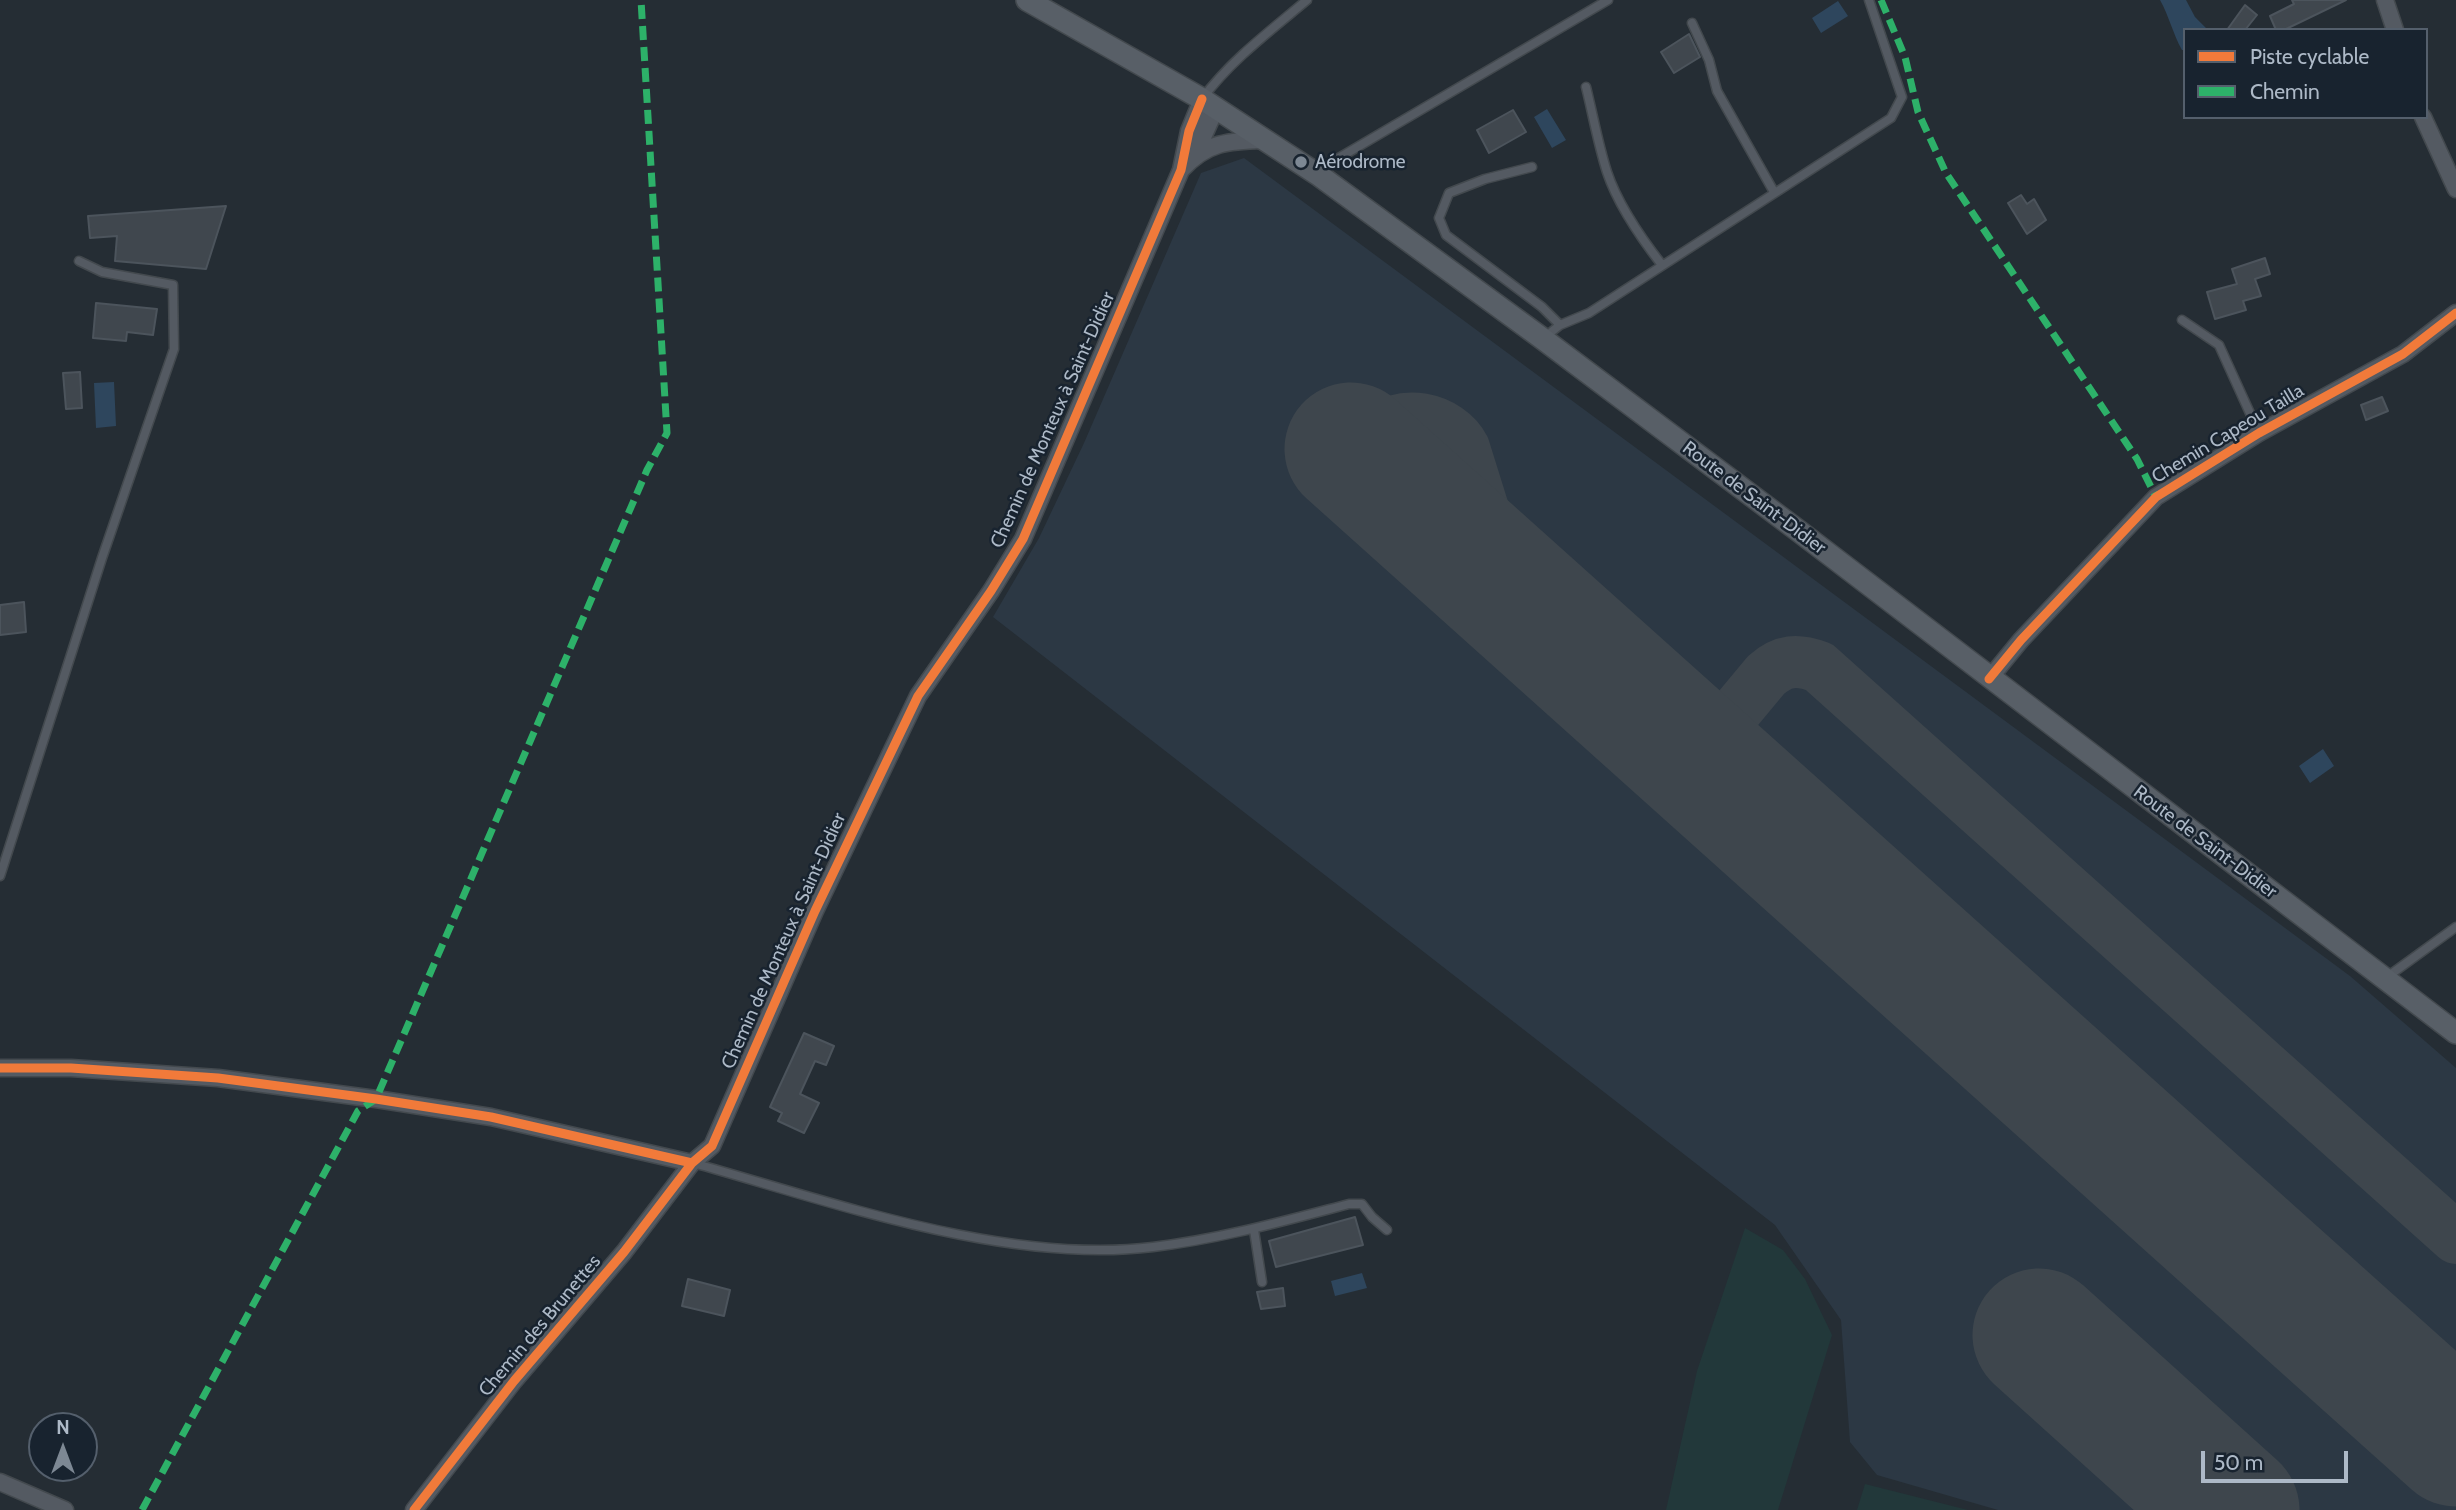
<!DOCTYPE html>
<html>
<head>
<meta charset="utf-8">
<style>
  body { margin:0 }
  #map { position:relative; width:2456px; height:1510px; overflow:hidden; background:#252d34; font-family:Cabin,sans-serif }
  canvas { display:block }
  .legend { position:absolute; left:2183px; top:28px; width:245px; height:91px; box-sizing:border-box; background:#18232f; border:2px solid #545f6c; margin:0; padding:9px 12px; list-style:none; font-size:21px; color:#adb9c7 }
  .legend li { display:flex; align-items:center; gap:14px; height:35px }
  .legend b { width:35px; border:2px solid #545f6c }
  .north { position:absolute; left:28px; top:1412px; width:70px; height:70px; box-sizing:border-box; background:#18232f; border:2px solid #545f6c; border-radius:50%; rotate:0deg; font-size:19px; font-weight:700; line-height:28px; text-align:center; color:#adb9c7 }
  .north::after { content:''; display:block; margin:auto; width:24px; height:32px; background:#7d8894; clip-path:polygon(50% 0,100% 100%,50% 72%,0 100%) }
  .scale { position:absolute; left:2201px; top:1451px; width:147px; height:32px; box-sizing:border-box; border:4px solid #adb9c7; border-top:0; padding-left:9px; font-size:21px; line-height:24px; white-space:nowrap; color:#adb9c7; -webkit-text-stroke:5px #18232f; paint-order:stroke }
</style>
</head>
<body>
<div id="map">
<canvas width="2456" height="1510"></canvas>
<ul class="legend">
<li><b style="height:9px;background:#f17a3a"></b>Piste cyclable</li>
<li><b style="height:9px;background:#2db169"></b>Chemin</li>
</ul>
<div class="north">N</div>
<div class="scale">50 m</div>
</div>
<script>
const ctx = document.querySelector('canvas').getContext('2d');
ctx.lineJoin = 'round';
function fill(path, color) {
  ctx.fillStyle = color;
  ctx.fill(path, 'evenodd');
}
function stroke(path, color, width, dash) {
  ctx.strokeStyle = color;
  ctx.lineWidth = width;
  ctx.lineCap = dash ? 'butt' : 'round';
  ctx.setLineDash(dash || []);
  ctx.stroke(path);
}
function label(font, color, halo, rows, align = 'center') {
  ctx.font = font + ' Cabin,sans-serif';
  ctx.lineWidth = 5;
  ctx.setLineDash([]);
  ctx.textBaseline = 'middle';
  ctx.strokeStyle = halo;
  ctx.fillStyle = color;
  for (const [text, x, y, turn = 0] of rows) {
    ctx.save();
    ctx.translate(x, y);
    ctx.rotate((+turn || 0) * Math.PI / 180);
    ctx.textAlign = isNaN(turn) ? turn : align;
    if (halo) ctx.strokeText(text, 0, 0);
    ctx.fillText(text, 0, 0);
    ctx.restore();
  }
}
fill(new Path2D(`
  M1244 158 2350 976 2456 1068V1510H1998L1877 1475 1850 1442 1841 1320 1775 1225 993 617 1039 538 1084 443 1201 173Z`), '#2c3844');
fill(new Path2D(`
  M1745 1228 1783 1250 1805 1279 1832 1335 1778 1510H1666L1697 1371Z
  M1865 1484 1968 1510H1857Z`), '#22383a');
fill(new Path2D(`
  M2160 0H2186L2195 17 2207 29 2185 30V50H2182C2173 34 2169 16 2160 0Z
  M1838 1 1848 16 1821 33 1812 18Z
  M1547 109 1566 140 1552 148 1534 117Z
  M114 382 116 426 96 428 94 383Z
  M2323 749 2334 766 2310 783 2299 766Z
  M1362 1273 1367 1288 1335 1296 1331 1281Z`), '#2e465d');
stroke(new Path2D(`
  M1366 461C1367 452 1369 443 1375 435 1398 406 1449 418 1464 448L1509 592
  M1697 758 1766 675C1783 660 1797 659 1819 667L2456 1238`), '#3e464d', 52);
stroke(new Path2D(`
  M1351 449 2456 1440
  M2039 1335 2233 1510`), '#3e464d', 133);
const building = new Path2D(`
  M2292 0H2346L2284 30H2276L2270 16 2294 4Z
  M2245 5 2257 15 2245 30H2227Z
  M1689 34 1700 57 1674 73 1661 52Z
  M1513 110 1526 132 1489 153 1477 130Z
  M2021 195 2027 204 2034 199 2046 220 2027 234 2008 203Z
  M226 206 206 269 115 261 117 236 90 238 88 216Z
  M2265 258 2270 274 2255 279 2261 296 2243 301 2246 310 2215 319 2207 292 2237 284 2232 269Z
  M96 303 157 309 153 335 127 332 126 341 93 338Z
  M80 372 82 408 66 409 63 373Z
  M2382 397 2388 411 2366 420 2361 405Z
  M24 602 26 632 0 635V605Z
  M804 1033 834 1046 826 1065 815 1061 800 1094 819 1103 804 1133 778 1121 782 1113 770 1107Z
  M1355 1217 1363 1245 1276 1267 1269 1241Z
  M688 1279 730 1290 724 1316 682 1306Z
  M1283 1288 1285 1306 1261 1309 1257 1292Z`);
fill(building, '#40474e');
stroke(building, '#4c545c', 2);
const lane = new Path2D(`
  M1692 23 1709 60 1717 91 1774 192
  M1586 87C1593 115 1598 144 1607 172 1618 205 1641 238 1662 265
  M1202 99C1231 60 1270 31 1307 0
  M1532 167 1485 179 1449 193 1439 218 1446 235 1542 307 1560 325
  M1322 174 1337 159 1608 0
  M2182 320 2219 345 2259 433
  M1545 337 1560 325 1589 313 1891 118 1902 97 1869 0
  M0 876 102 558 174 349 173 285 102 272 79 261
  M2387 977 2456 927
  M693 1163C833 1202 1007 1265 1153 1247 1220 1239 1284 1221 1349 1204H1362L1372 1217 1387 1230
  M1254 1230 1262 1282`);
const street = new Path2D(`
  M2385 0 2395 30
  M2423 117 2456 189
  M1195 155 1216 108
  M1181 170C1208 141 1229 141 1266 140
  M1989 679 2021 640 2156 497 2259 433 2403 354 2456 313
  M0 1068H71L218 1078 376 1099 491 1117 692 1163
  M0 1482 65 1510
  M414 1510 514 1381 624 1252 692 1163 712 1146 815 911 918 696 991 591 1023 539 1181 170 1189 131 1202 99`);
const secondary = new Path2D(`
  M1027 0 1202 99 1320 176 1543 339 1800 532 2456 1033`);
stroke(lane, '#43494e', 11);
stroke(street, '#43494e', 19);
stroke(secondary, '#43494e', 24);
stroke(lane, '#545a62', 8);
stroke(street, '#545a62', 16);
stroke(secondary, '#585f67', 21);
stroke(new Path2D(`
  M1881 0 1905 57 1918 112 1946 173 2137 459 2156 497
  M142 1510 358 1111 376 1099 647 470 667 433 641 0`), '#2db169', 7, [14, 7]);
stroke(new Path2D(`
  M1989 679 2021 640 2156 497 2259 433 2403 354 2456 313
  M0 1068H71L218 1078 376 1099 491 1117 692 1163
  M414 1510 514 1381 624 1252 692 1163 712 1146 815 911 918 696 991 591 1023 539 1181 170 1189 131 1202 99`), '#f17a3a', 9);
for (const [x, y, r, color] of [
  [1301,162,7,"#7d8894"]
]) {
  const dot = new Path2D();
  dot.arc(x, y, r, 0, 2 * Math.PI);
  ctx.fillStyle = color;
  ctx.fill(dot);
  stroke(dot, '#18232f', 2.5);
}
label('19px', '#adb9c7', '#18232f', [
  ["Aérodrome",1315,162]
], 'left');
label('19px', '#adb9c7', '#18232f', [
  ["Chemin de Monteux à Saint-Didier",1053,420,-66],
  ["Chemin Capeou Tailla",2228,434,-31],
  ["Route de Saint-Didier",1754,498,37],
  ["Route de Saint-Didier",2205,842,37],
  ["Chemin de Monteux à Saint-Didier",784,941,-66],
  ["Chemin des Brunettes",540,1326,-50]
]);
</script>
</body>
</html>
